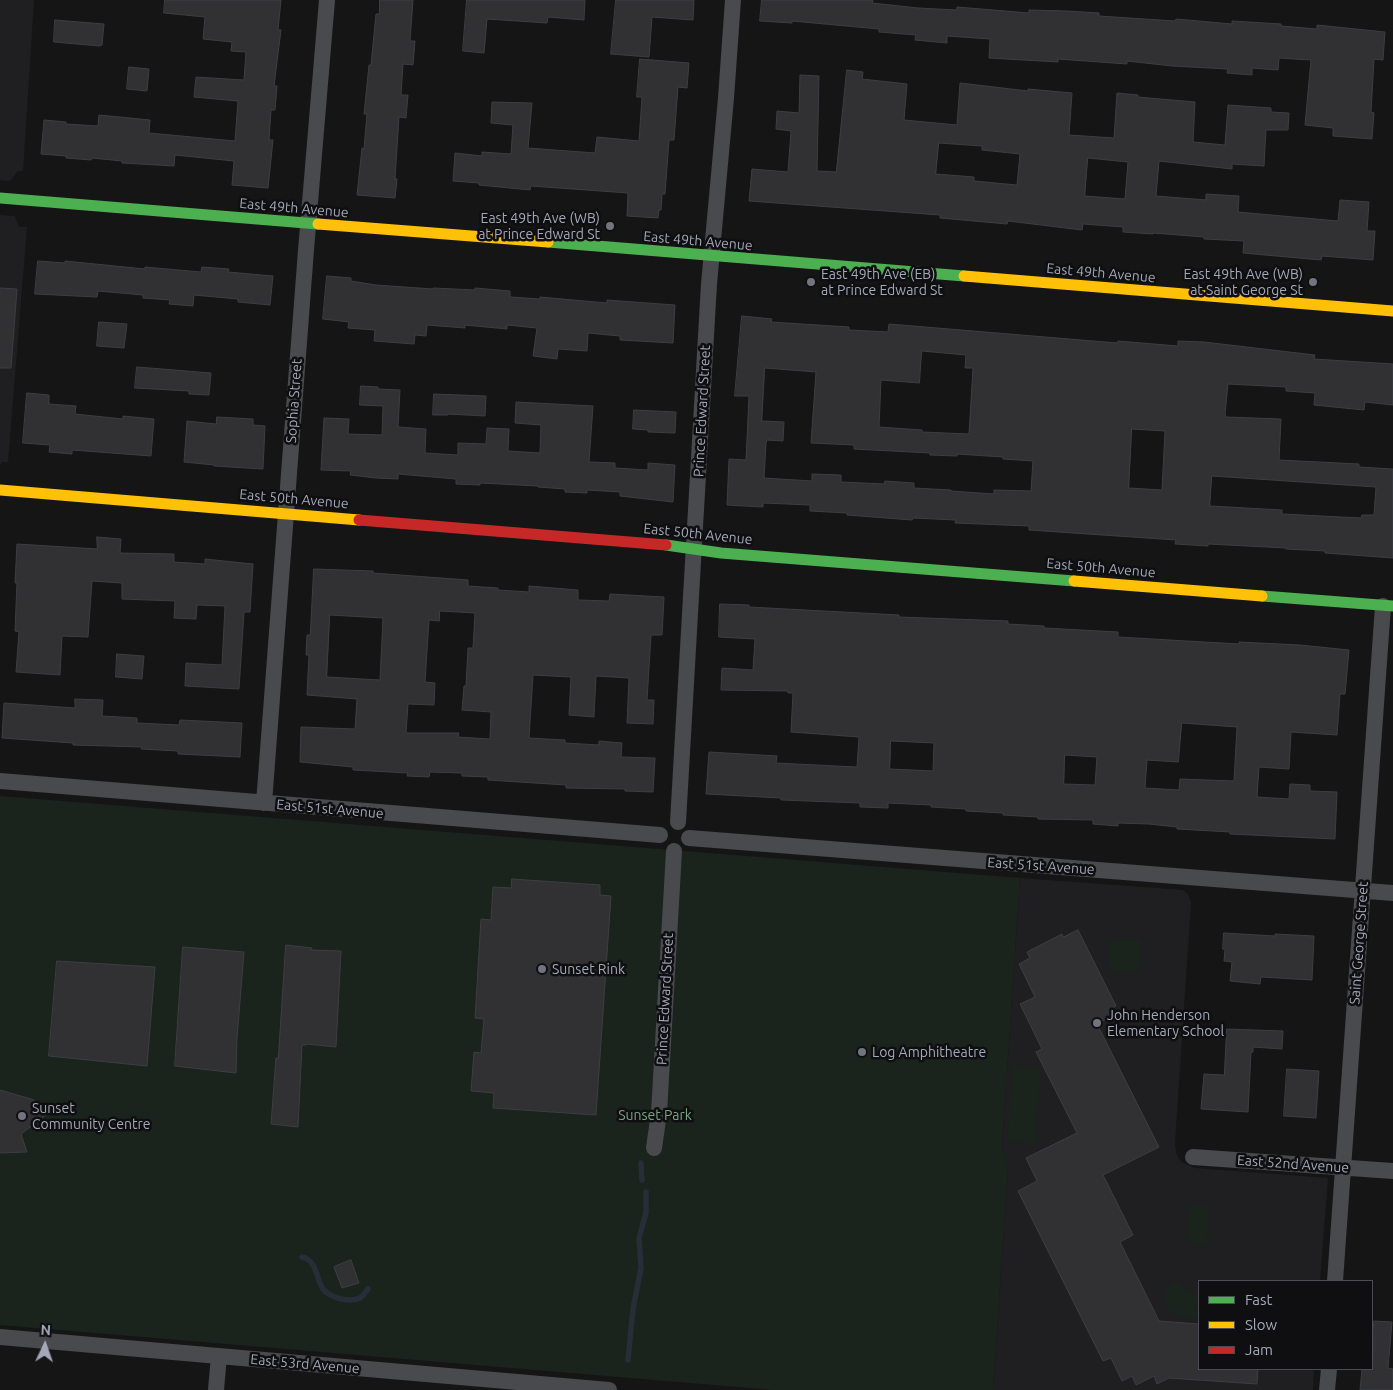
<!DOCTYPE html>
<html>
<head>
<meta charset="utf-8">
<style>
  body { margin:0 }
  #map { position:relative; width:1393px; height:1390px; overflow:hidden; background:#151515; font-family:Ubuntu,sans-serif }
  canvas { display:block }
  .legend { position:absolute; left:1198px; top:1280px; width:175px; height:90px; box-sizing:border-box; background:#0f0f11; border:1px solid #4b4c54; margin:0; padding:6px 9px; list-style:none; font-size:15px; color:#a4a8b8 }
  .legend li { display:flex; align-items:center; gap:10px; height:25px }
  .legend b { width:25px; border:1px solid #4b4c54 }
  .north { position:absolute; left:20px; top:1320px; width:50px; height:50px; -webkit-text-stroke:4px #0f0f11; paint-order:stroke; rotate:3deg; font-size:14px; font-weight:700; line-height:20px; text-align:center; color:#a4a8b8 }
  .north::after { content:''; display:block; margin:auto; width:18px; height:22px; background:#a4a8b8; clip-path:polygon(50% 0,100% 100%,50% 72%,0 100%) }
</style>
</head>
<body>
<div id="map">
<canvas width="1393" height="1390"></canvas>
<ul class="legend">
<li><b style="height:6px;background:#4caf50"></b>Fast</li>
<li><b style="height:6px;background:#ffc107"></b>Slow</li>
<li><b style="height:6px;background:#c62828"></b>Jam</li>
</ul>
<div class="north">N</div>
</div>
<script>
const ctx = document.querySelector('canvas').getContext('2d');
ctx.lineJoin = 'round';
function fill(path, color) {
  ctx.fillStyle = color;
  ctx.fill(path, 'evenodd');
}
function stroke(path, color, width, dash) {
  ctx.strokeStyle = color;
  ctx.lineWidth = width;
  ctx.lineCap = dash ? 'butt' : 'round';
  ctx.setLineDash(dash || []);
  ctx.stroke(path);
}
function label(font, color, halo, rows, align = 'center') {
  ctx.font = font + ' Ubuntu,sans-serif';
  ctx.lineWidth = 5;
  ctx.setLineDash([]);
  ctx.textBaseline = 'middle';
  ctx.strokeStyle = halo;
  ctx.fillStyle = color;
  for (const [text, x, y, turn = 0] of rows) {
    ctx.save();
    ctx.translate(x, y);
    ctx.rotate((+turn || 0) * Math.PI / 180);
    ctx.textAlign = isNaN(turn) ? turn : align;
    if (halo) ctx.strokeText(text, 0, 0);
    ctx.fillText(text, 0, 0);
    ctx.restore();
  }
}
fill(new Path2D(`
  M0 0H34L23 171H18L11 180 8 181 0 180Z
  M0 215 15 216 19 227H27L8 462H2L0 466Z
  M1020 878 1183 890 1188 894 1191 903 1175 1143 1176 1153 1181 1162 1195 1168 1328 1178 1320 1281H1199V1369H1314L1313 1390H993L1008 1168 1002 1147Z`), '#1f1f21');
fill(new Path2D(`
  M0 796 1020 878 1002 1147 1008 1168 993 1390H773L0 1325Z
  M1137 938 1141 941 1142 967 1139 971 1113 972 1109 970 1108 942 1111 939Z
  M1012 1066 1041 1068 1036 1144 1007 1142Z
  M1189 1204 1209 1205 1207 1245 1187 1244Z
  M1176 1281 1199 1300V1319L1175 1317 1163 1303 1165 1291Z`), '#1b231d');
stroke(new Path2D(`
  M641 1163 642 1180
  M302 1257C317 1260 316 1279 323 1289 330 1298 350 1303 360 1298 363 1296 366 1291 368 1289
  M628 1360 633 1309 641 1268 639 1238 646 1213V1192`), '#272e38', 5.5);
const building = new Path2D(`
  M165 0H281L278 30H281L274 86H277L275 110H271L269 140H273L268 188 232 185 234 161 175 155 174 166 122 163V161L92 158 91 160 66 158V156L41 154 44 120 66 122V124L98 126 99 115 150 120 149 133 235 141 238 101 194 97 196 77 244 80 246 52 231 51 232 42 203 39 205 17 164 13Z
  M380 0H413L410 41H415L413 65 403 64 401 95H408L406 118 399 117 395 179H397L395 198 357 195 362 148 364 149 367 114H364L369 65H371L376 14H379Z
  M467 0H585L584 20 548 17 547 23 487 19 484 53 463 51Z
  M616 0H694L693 20 652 17 649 57 611 54Z
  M762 0H873L872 3 918 8 957 10V7L1029 13V10L1067 11 1099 13V16L1175 21 1176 19 1232 24V21L1281 24V26L1317 29V25L1385 32 1383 60 1374 59 1371 112 1374 113 1372 139 1333 136V128L1305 125 1311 60 1279 58 1278 70 1252 68V75L1227 73 1228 69 1172 66 1127 61V64L1058 59V62L989 58 990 39 947 36V43L915 40 916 35 879 32V29L792 21V23L760 21Z
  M55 20 104 24 102 45 100 46 54 42Z
  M640 59 689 63 687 88 678 87 674 140H669L665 194H662L661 210H659L658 218 627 216 628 193 531 186 530 190 479 185V183L453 181 455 153 482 156V152L511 154 513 125 491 123 492 102 532 103 528 148 595 153 597 137 639 141 642 97H637Z
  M129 67 149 69 147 91 127 89Z
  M847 70 863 72 862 79 907 84 904 120 957 125 960 83 1028 91V89L1072 93 1069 135 1114 138 1117 93 1138 95V97L1195 102 1193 142 1225 145 1228 105 1271 108V112L1289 113 1288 130H1266L1264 166 1232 164V169L1159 161 1156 196 1206 200V194L1239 196 1238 212 1338 221 1340 200 1369 202 1367 231H1375L1373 260 1322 256 1321 260 1243 253 1244 241 1204 239V237L1153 233V234L1123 232V227L1083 224 1082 230 1008 221 1007 224 940 218V215L749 201 752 169 788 172 791 131 776 129 777 111 799 113 800 75 819 76 817 171 836 172ZM939 143 982 146V150L1020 154 1017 185 974 181V177L936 174ZM1088 158 1128 162 1125 199 1085 196Z
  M38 261 65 263V261L145 269V267L201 272 202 267 229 269 228 272 273 276 270 305 238 302V299L194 295 193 306 169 304 170 300 143 298V295L98 291 97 297 35 294Z
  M327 276 351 278V281L376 285 433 289V288L475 290V288L510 291V297L540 299V297L607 303V300L675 305 673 343 620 340V336L588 333 587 351 558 349 557 359 533 356 537 328 507 325V329L465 325V328L427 325 426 336 415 335 414 344 374 341 375 330 348 328 349 322 323 319Z
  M0 288 17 289 11 368H0Z
  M742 316 772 319 771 322 849 327V330L888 332 889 324 1117 343 1118 341 1178 346V341L1204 342 1315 355 1314 359 1393 364V405L1365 402 1364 410 1314 405 1315 393 1286 391V387L1228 384 1225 414 1226 417 1281 419 1279 460 1359 464V467L1393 469V558L1325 553V551L1286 549V548L1208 544V546L1175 544 1176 540 1029 530V526L955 523 956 520 913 518 912 520 847 515V513L810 511V505L763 503V507L727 505 729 459 746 460 749 396H735ZM922 351 966 355 965 368H973L969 434 922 432V430L879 427 881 380 919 383ZM765 368 816 372 811 443 854 445V449L930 453V455L957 456V454L1003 457V459L1033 461 1031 491 994 490V494L951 491V490L914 488V483L885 481 884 484 841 482V475L812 474V481L764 478 766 443 767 440 783 441 784 422 762 421ZM1132 429 1165 431 1162 490 1129 488ZM1212 476 1376 487 1374 515H1362L1361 518 1282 514V510L1210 506Z
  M99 322 127 324 124 348 97 346Z
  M137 367 211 373 209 395 189 394V391L135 388Z
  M361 386 378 387V389L400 390 398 427 426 429 425 453 458 455V443L486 444 487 428 509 429 508 451 540 453 541 425 515 423 516 402 593 406 589 462 615 463V468L648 470V463L675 465 673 502 620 496V492L587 490V493L565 492V489L538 487V486L480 483V485L456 484V479L398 474V479L376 478 350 475 351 471 321 470 324 418 349 419 348 434 382 435 383 406 360 405Z
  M27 393 49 395V404L76 406 75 414 123 419V416L154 419 151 456 72 450V454L49 452 50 445 23 443Z
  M434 394 486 396 485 416 448 414V415H433Z
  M634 410 676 412 675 433 648 432V430L633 429Z
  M217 417 253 419V425L265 426 263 469 214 466V465L184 462 187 421 216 424Z
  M97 537 121 539 120 553 174 554V562L205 564V559L253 564 250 612H244L239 689 185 686 186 663 222 665 225 606 197 605 196 619 174 618 175 601 122 599V583L92 581 88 637 62 636 60 675 16 672 19 632 15 631 17 583H15L17 544 97 549Z
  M314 569 373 571V573L468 580V586L498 588V590L529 592V586L578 590V600L609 601 610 594 664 597 662 635H651L647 700H654L653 724 627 723 629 678 596 676 594 717 569 715 571 677 533 675 529 738 565 740V743L599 745V741L622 743 621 757 655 758 653 792 625 791V789L566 788V785L488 780V777L462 776V773L430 772 429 777 407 776 408 773 353 770V767L300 762 301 727 355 729 357 699 307 695 309 655H306L307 635H310ZM440 611 475 613 473 648H468L466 686H464L462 710 491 712 490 739 458 737 459 733H406L408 704 434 705 435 683 425 682 429 620 439 621ZM330 615 383 618 380 680 327 677Z
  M720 604 749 605V607L899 615V617L1008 621V624L1044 626V628L1118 632V637L1239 644V642L1300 645 1349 650 1345 694H1340L1337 735 1291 732 1289 769 1259 767 1257 797 1289 799 1290 784 1310 785V791L1337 792 1335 839 1230 834V832L1177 829V827L1149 824 1118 823V826L1093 824V820L1038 819V817L1003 815V813L966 811V809L931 807V805L888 803V808L860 807V803L781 800V798L706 794 709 752 777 756 776 763 857 767 859 737 791 732 793 693H788V691L721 690 722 668 753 670 755 639 719 637ZM1182 723 1237 727 1234 781 1180 779 1179 790 1145 788 1147 760 1178 762ZM891 741 934 743 933 771 890 769ZM1065 755 1097 757 1095 785 1064 784Z
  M117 654 144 656 142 679 116 677Z
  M75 699 103 700 102 716 137 718V723L179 725 180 720 242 723 240 757 178 754V751L141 749 142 747 73 745V743L2 738 4 703 75 708Z
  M512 879 600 885V895L611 896 596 1115 493 1108 494 1093 471 1091 474 1052 481 1053 484 1019 475 1018 481 919 491 920 493 887 511 888Z
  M1078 930 1116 1006 1109 1010 1112 1016 1097 1024 1159 1147 1103 1175 1133 1235 1120 1242 1159 1321 1199 1324V1369H1258L1257 1384 1169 1378 1157 1384 1154 1376 1136 1385 1132 1376 1122 1381 1111 1358 1103 1361 1018 1191 1037 1181 1026 1158 1077 1133 1036 1052 1042 1049 1020 1004 1035 997 1019 964 1030 958 1027 952 1062 934 1063 937Z
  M1224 933 1275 936V934L1314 936 1312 980 1261 977 1260 984 1230 981 1232 962 1224 961 1225 950 1223 949Z
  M286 945 312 948 311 950 341 951 336 1047 306 1044V1045H302L298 1127 271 1124 276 1058H278Z
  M183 947 244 952 237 1038 236 1073 175 1066Z
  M57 961 155 967 147 1066 49 1056Z
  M1227 1029 1283 1031 1282 1049 1253 1047V1052H1251L1248 1112 1201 1109 1204 1074 1224 1075Z
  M1287 1069 1319 1071 1316 1118 1284 1116Z
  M0 1090 31 1099 54 1109 21 1134 27 1152 0 1153Z
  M351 1260 359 1283 342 1288 334 1267Z
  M1374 1321 1392 1322 1388 1368 1393 1369V1390H1360L1362 1369H1372Z`);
fill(building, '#313133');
stroke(building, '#3d3e42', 1);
stroke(new Path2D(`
  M0 781 660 835
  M264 803 306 250 327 0
  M678 822 709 284 726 98 733 0
  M689 838 1393 893
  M654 1148 659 1113 674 851
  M1193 1157 1393 1171
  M1335 1281 1383 606
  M0 1337 609 1390
  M216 1390 219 1356
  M1327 1390 1329 1369`), '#494a4e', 16);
stroke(new Path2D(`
  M0 198 318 224
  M548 242 964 276
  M666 545 721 553 1074 581
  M1262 596 1393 606`), '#4caf50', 11);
stroke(new Path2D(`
  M318 224 548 242
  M964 276 1393 311
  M0 490 359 520
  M1074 581 1262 596`), '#ffc107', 11);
stroke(new Path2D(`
  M359 520 666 545`), '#c62828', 11);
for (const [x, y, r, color] of [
  [610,226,5,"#72757f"],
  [811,282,5,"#72757f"],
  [1313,282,5,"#72757f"],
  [542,969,5,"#72757f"],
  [1097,1023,5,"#72757f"],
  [862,1052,5,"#72757f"],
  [22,1116,5,"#72757f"]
]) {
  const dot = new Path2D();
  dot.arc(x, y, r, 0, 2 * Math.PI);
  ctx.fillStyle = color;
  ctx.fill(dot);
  stroke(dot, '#0f0f11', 2);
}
label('14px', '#a4a8b8', '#0f0f11', [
  ["East 49th Avenue",294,208,5],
  ["East 49th Avenue",698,241,5],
  ["East 49th Avenue",1101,273,5],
  ["Sophia Street",294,401,-86],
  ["Prince Edward Street",702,411,-87],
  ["East 50th Avenue",294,499,5],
  ["East 50th Avenue",698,534,6],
  ["East 50th Avenue",1101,568,5],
  ["East 51st Avenue",330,809,5],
  ["East 51st Avenue",1041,866,4],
  ["Saint George Street",1359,943,-86],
  ["Prince Edward Street",665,999,-87],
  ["East 52nd Avenue",1293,1164,4],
  ["East 53rd Avenue",305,1364,5]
]);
label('14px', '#a4a8b8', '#0f0f11', [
  ["East 49th Ave (WB)",600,218,"right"],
  ["at Prince Edward St",600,234,"right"],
  ["East 49th Ave (EB)",821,274],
  ["at Prince Edward St",821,290],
  ["East 49th Ave (WB)",1303,274,"right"],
  ["at Saint George St",1303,290,"right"],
  ["Sunset Rink",552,969],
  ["John Henderson",1107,1015],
  ["Elementary School",1107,1031],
  ["Log Amphitheatre",872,1052],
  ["Sunset",32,1108],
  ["Community Centre",32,1124]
], 'left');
label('14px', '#79a581', '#0f0f11', [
  ["Sunset Park",655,1115]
]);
</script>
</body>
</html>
